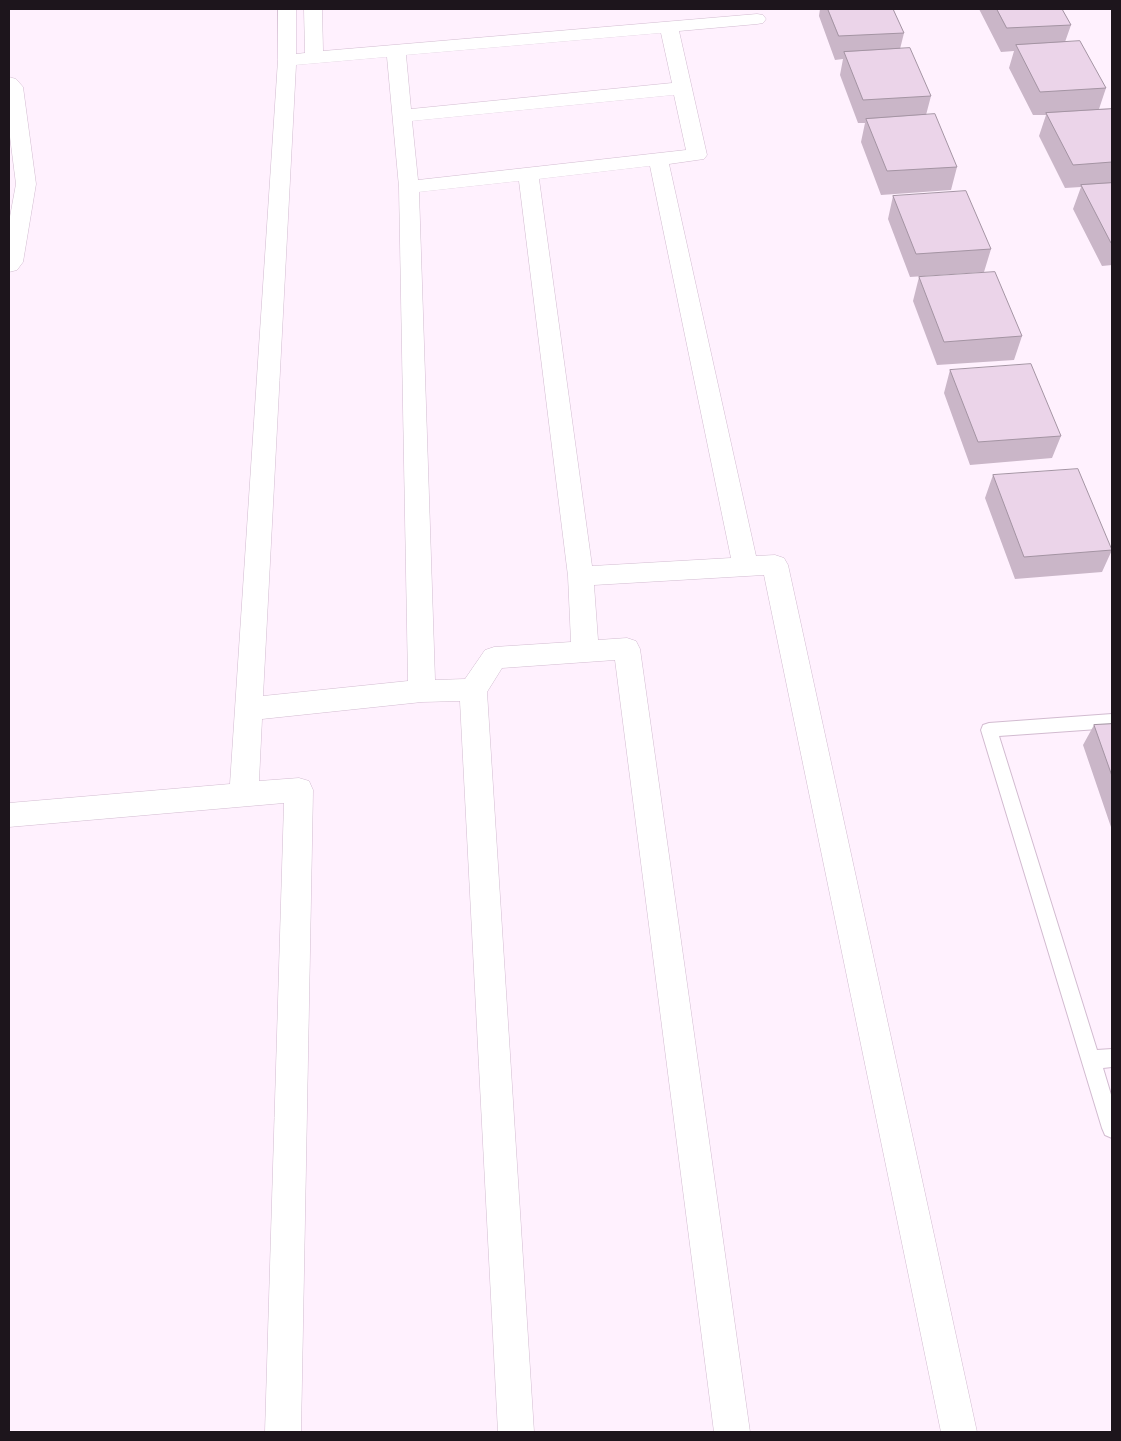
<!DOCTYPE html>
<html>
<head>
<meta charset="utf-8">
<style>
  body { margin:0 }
  #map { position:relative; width:1121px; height:1441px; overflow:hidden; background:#fff1fe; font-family:"IBM Plex Sans",sans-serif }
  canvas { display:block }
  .frame { position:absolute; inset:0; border:10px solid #1d151c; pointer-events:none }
</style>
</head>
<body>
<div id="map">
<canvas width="1121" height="1441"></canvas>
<div class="frame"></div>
</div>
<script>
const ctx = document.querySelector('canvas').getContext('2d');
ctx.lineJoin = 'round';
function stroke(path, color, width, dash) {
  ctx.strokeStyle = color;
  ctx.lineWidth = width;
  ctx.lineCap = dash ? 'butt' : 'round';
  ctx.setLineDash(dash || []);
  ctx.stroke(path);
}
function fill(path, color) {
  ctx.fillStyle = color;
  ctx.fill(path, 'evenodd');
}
const service = new Path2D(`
  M1112 714V728L999 736 1097 1050 1112 1049V1067L1103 1068 1112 1098V1138L1105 1135 1102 1128 981 730 983 725 989 723Z`);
const minor = new Path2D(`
  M278 9H296V54L305 53 304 9H322L323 51 757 14 763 15 766 19 763 23 757 24 679 31 707 155 704 159 669 164 756 556 775 555 784 558 788 565 977 1432H941L764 575 594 585 598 640 627 638 636 641 640 649 750 1432H714L615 660 502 668 487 692 534 1432H498L460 701 422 702 262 719 259 781 299 778 309 781 313 790 301 1432H265L284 803 9 827V803L230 784 278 60ZM661 33 672 83 411 109 406 55ZM387 57 399 187 408 681 263 696 296 65ZM674 95 686 150 418 180 412 121ZM650 166 731 558 592 566 539 179ZM519 181 568 576 571 642 494 647 485 650 465 679 435 680 419 192Z
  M9 77 16 79 23 87 36 184 23 262 17 270 9 272V222L16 184 9 129Z`);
stroke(service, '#d2bbd0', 2);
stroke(minor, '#d2bbd0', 1);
fill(service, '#fff');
fill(minor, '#fff');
fill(new Path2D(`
  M820 9H893L904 33 900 49 931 96 926 115 957 167 951 190 881 195 861 142 865 123H858L840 75 843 59 835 60 819 16Z
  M979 9H1062L1071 25 1065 42 1106 88 1099 109H1112V265L1102 266 1073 209 1081 187 1065 188 1039 136 1046 115H1033L1009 68 1014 51 1001 52Z
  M893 196 991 249 984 272 910 277 888 219Z
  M919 277 1022 336 1014 360 937 365 913 301Z
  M950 370 1061 436 1052 458 970 465 944 393Z
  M993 475 1112 550 1102 572 1015 579 985 498Z
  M1112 724V830L1083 745 1094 725Z`), '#cab6c8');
const building = new Path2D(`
  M828 9H893L904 33 839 36Z
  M997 9H1062L1071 25 1007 28Z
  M1080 41 1106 88 1040 92 1016 45Z
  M910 48 931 96 863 100 844 52Z
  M1112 109V162L1073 165 1046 113Z
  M935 114 957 167 887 171 866 119Z
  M1112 183V243H1111L1081 185Z
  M966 191 991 249 916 254 893 196Z
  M995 272 1022 336 944 342 919 277Z
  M1031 364 1061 436 978 442 950 370Z
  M1078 469 1112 550 1024 557 993 475Z
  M1112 724V776L1094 725Z`);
fill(building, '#ebd4e9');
stroke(building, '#a494a3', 1);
</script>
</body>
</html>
